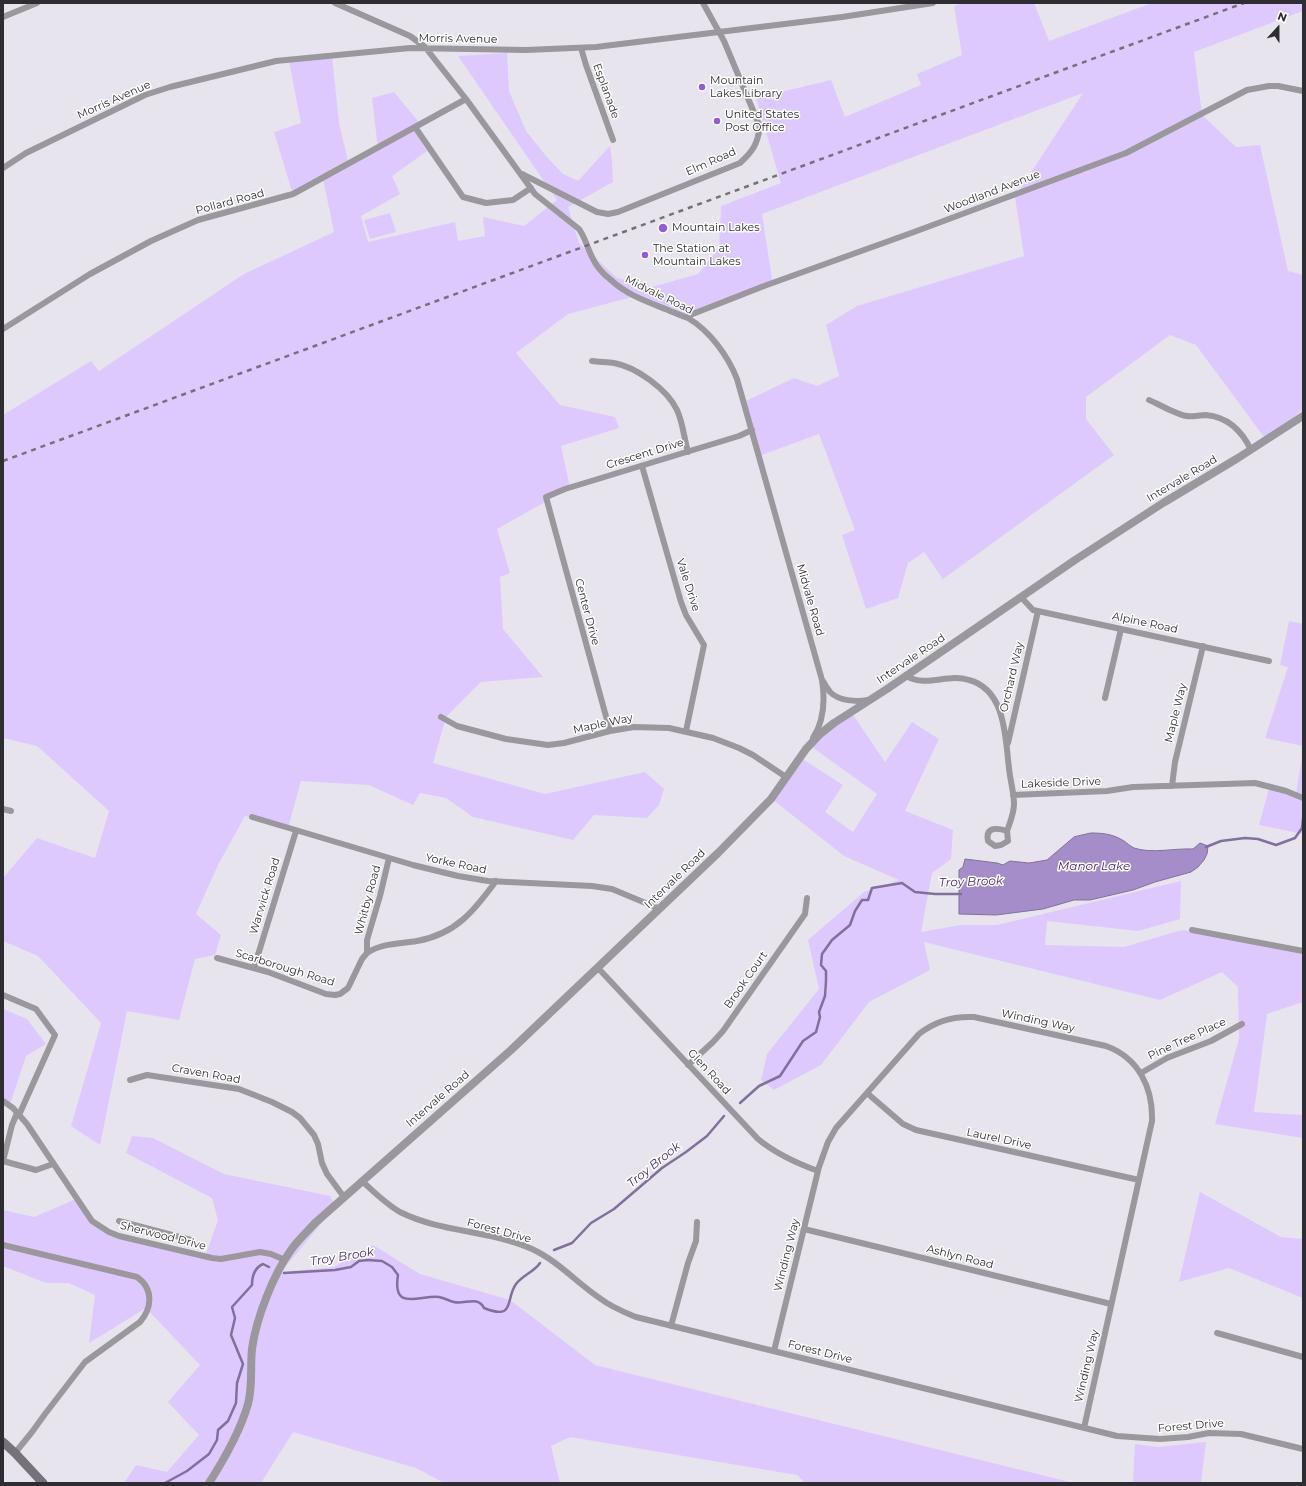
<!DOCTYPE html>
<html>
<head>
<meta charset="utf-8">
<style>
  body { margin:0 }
  #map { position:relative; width:1306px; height:1486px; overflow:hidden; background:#e7e4ed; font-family:Montserrat,sans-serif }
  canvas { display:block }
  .frame { position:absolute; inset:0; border:4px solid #2e2d31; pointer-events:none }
  .north { position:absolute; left:1258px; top:8px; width:40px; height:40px; -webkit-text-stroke:3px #fff; paint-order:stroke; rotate:21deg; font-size:11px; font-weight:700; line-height:16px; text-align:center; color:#2e2d31 }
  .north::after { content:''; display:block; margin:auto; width:14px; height:18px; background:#2e2d31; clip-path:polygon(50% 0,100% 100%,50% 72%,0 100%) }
</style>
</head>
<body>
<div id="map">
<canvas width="1306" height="1486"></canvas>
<div class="frame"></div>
<div class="north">N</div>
</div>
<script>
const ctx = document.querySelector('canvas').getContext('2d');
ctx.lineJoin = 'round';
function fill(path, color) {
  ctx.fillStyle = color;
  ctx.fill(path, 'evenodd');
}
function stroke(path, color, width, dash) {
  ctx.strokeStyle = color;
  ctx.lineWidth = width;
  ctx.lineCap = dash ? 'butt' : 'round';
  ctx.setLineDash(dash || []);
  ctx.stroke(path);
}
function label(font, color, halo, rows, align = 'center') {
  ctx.font = font + ' Montserrat,sans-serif';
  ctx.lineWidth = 3;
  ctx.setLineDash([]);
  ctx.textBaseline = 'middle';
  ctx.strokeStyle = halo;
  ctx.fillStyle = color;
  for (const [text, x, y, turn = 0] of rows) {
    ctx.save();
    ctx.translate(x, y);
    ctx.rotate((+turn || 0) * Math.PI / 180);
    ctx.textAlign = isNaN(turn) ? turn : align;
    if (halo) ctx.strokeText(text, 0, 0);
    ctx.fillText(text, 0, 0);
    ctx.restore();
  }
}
fill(new Path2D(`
  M963 3H1034L1049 41 1152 3H1303V11L1194 52 1202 115 1236 147 1260 145 1288 271 1303 275V409L1267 441 1196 345 1170 335 1086 397V419L1114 455 943 579 924 552 908 563 898 598 866 609 842 535 855 530 819 434 759 456 746 401 794 378 817 386 839 376 826 325 857 306 1024 256 1015 197 1083 93 762 214 773 285 688 318 632 297 568 314 516 353 560 405 615 417 619 428 561 446 570 488 497 529 510 573 500 577 503 629 543 677 481 682 446 717 433 763 545 794 645 772 664 789 659 805 647 818 594 815 573 840 473 817 446 798 420 793 413 805 369 785 301 781 288 828 245 816 218 865 196 914 221 935 215 955 195 959 179 1020 127 1011 100 1145 71 1126 101 1023 38 956 3 941V878L37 838 95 858 109 811 37 746 3 738V415L91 361 99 371 244 274 334 232 323 179 293 195 274 132 301 123 289 61 332 55 339 123 349 165 378 149 372 98 394 92 422 126 414 130 427 151 392 176 400 194 361 216 368 242 455 222 458 241 485 236 483 217 524 226 557 200 458 56 507 53 509 91 526 131 546 156 563 174 578 181 610 146 612 161 613 182 568 207 579 243 617 278 652 287 698 274 719 248 721 206 781 183 756 98 831 80 845 117 921 85 917 74 962 55 954 6Z
  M390 213 396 232 370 239 364 220Z
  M1289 621 1303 624V746L1265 738 1288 667 1280 665Z
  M851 712 885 762 912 722 939 739 905 811 953 830 951 859 932 873 921 932 961 925H997L1181 881 1180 919 1138 931 1047 921 1045 945 1124 947 1182 930 1303 949V1002L1267 1014 1254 1112 1303 1115V1138L1215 1124 1239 1039 1238 987 1222 972 1160 1000 924 942 930 970 869 1002 821 1065 774 1090 761 1080 767 1054 819 989 808 940 864 892 899 880 844 856 772 799 801 758 843 785 825 812 853 832 877 794 812 747 820 737Z
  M1303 751V834L1259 825 1270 785 1296 793Z
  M3 1009 27 1019 46 1044 26 1056 10 1104 3 1101Z
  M132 1136 153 1138 224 1174 330 1196 336 1206 281 1272 334 1267 373 1245 420 1274 510 1300 595 1365 1074 1483H805L797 1475 570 1437 551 1446 560 1483H444L416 1468 293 1432 261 1483H124L136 1465 167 1472 199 1435 168 1402 200 1365 146 1308 89 1343 95 1295 69 1283H46L3 1266V1210L34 1217 76 1199 103 1229 205 1257 218 1220 212 1198 126 1153Z
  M1200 1192 1281 1237 1303 1239V1298L1229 1268 1179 1282Z
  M1206 1442 1201 1483H1133L1135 1444 1158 1447Z`), '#dec9fe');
const water = new Path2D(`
  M1091 833C1103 833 1113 834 1124 841 1127 843 1130 846 1134 848 1152 854 1174 848 1193 849L1200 843 1208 846 1207 854 1204 860 1198 867 1191 872 1155 882 1133 890 1090 900H1074L1043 909 996 915 959 914V870L963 867 965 859 997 863 1003 865 1010 861 1029 863 1047 860 1074 837Z`);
fill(water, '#a48dc8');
stroke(water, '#81709b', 1);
stroke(new Path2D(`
  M1206 847 1221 841 1245 838 1258 839 1276 845 1295 838 1302 828 1303 819
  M740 1103 759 1086 780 1076 803 1041 816 1032 820 1017 819 1012 825 996 826 981V971L821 965 822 954 832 940 850 925 855 911 862 900H868L872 888 902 883 915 892 935 894H961
  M554 1250 572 1243 591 1223 614 1209 662 1168 686 1152 707 1136 724 1116
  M284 1273 335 1270 351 1267 359 1261 368 1260 382 1261 392 1267 398 1275C392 1312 419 1295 439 1297 445 1298 449 1301 454 1302 464 1305 478 1295 484 1308 516 1321 505 1299 516 1284 523 1275 534 1272 540 1263
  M165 1483 187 1471 209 1454 217 1440 218 1430 228 1421 236 1403 237 1383 243 1364 231 1335 235 1318 232 1307 252 1285C252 1276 254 1268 263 1264L269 1267`), '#81709b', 2.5);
stroke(new Path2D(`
  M335 3 410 36 425 47 466 99 535 194 579 229C585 237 587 247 592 257 596 266 603 274 611 280 627 295 648 302 668 310 674 313 681 315 688 318 710 331 728 356 737 379L822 680C825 699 824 721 813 738
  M3 17 37 3
  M581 48 586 65 613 140
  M415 127 463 197 486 203 513 200 531 188
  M3 168 26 153 145 95 170 87 276 61 410 48 526 50 596 47 842 17 933 3
  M522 174 597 212 608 214 618 212 740 163C753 151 757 145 760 127L724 41 703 3
  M685 317 764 286 914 232 1126 153 1247 90 1269 86H1278L1303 91
  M3 329 90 274 151 241 198 220 293 194 466 99
  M592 361C599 362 607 362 614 363 636 367 667 389 677 410 683 423 684 438 688 452
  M1149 400C1159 404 1177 415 1187 416 1193 417 1199 415 1206 415 1227 417 1242 431 1251 450
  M642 466 681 602 686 615 704 645 686 731
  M1021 597 1033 610 1269 661
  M906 676C927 688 947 673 969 680 1006 690 1005 737 1009 768 1010 780 1014 792 1014 804 1014 813 1010 823 1007 831L1008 841 1001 845 995 846 988 841C985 826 998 828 1007 831
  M823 681C825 685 828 689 830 692 839 701 856 702 868 700
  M1105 698 1121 629
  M441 717 457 726 506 739 548 745 564 743 610 731 634 727 669 728 713 738 739 748 753 755 786 777
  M610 731 546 497 565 489 739 436 752 430
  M1008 743 1038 611
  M1172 786 1175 762 1203 646
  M1013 795 1107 791 1133 787 1255 783 1286 791 1303 798
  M3 809 11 811
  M252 817 413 865 458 876 488 881 592 886 612 889 660 909
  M1192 930 1303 951
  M367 953C382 943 400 944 417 941 456 934 474 911 496 881
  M217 958 268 972 326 994 335 995 340 994 348 988 362 959 367 953V940L380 896 389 858
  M254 968 296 831
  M598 968 758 1139C776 1154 796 1163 818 1171
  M3 995 36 1009 55 1035 19 1115
  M688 1065 713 1042 723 1031 805 914 807 898
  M1141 1073 1167 1058 1211 1041 1242 1024
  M130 1080 147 1075 239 1089 272 1102 292 1112 300 1118 314 1135 318 1144 322 1163 327 1174 344 1197
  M867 1093 903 1124 916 1130 1139 1180
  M3 1101 13 1108 27 1124 92 1221 109 1232 119 1236 212 1258 221 1259 260 1252 271 1254 285 1260
  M17 1113 12 1125 3 1161 36 1170 53 1164
  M362 1181C374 1192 386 1204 400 1212 442 1233 490 1230 532 1249 558 1261 577 1283 601 1299 611 1307 624 1312 636 1317L1117 1436 1160 1439 1188 1437 1209 1433 1241 1434 1303 1449
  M119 1221 191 1240
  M804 1229 1111 1304
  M3 1245 137 1277C154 1289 152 1308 140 1322L85 1362 45 1414 32 1432 15 1453
  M671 1326 688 1263 696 1241 697 1222
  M1217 1333 1303 1357
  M774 1351 819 1167 828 1142 836 1128 919 1034C935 1021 953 1016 974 1017L1106 1046C1139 1058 1153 1088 1152 1121L1084 1428`), '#9a989c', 6);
stroke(new Path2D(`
  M209 1483C225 1458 240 1432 248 1404 253 1386 250 1367 252 1349 256 1319 273 1275 291 1250 298 1240 307 1232 315 1223L511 1050 718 853 771 799 806 749 820 734 834 723 887 689 1075 560 1163 503 1238 458 1303 416`), '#9a989c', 8);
stroke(new Path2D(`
  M3 1442 15 1453 43 1483`), '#757379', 9);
stroke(new Path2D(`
  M3 461 1244 3`), '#747278', 2.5, [5, 5]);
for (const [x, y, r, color] of [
  [702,87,4,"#935cd4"],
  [717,121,4,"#935cd4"],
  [663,228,5,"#935cd4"],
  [645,255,4,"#935cd4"]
]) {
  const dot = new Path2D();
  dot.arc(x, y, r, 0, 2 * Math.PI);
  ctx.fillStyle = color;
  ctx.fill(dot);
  stroke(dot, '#fff', 1.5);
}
label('11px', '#2e2d31', '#fff', [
  ["Morris Avenue",458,39,1],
  ["Esplanade",606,91,70],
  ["Morris Avenue",114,100,-24],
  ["Elm Road",711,162,-24],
  ["Woodland Avenue",992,192,-21],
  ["Pollard Road",230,202,-15],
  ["Midvale Road",659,295,26],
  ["Crescent Drive",645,454,-17],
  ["Intervale Road",1182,479,-31],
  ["Vale Drive",688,585,72],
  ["Midvale Road",810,600,74],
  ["Center Drive",587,612,75],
  ["Alpine Road",1145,623,12],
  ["Intervale Road",911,659,-34],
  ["Orchard Way",1012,677,-77],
  ["Maple Way",1176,713,-76],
  ["Maple Way",603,724,-12],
  ["Lakeside Drive",1061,783,-2],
  ["Yorke Road",456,864,12],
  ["Intervale Road",675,879,-44],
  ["Warwick Road",265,896,-73],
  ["Whitby Road",368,900,-75],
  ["Scarborough Road",285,968,17],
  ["Brook Court",746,980,-55],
  ["Winding Way",1038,1021,12],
  ["Pine Tree Place",1187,1039,-25],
  ["Glen Road",709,1072,47],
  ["Craven Road",206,1074,10],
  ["Intervale Road",438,1099,-41],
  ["Laurel Drive",999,1139,12],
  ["Forest Drive",499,1231,15],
  ["Sherwood Drive",163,1236,14],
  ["Winding Way",787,1255,-76],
  ["Ashlyn Road",960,1257,14],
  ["Forest Drive",820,1352,14],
  ["Winding Way",1087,1366,-77],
  ["Forest Drive",1191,1426,-5]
]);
label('11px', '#2e2d31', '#fff', [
  ["Mountain",710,81],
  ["Lakes Library",710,94],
  ["United States",725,115],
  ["Post Office",725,128],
  ["Mountain Lakes",672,228],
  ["The Station at",653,249],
  ["Mountain Lakes",653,262]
], 'left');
label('italic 12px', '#49286f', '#fff', [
  ["Manor Lake",1094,866],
  ["Troy Brook",971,882,-2],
  ["Troy Brook",654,1165,-39],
  ["Troy Brook",342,1257,-9]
]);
</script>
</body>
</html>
